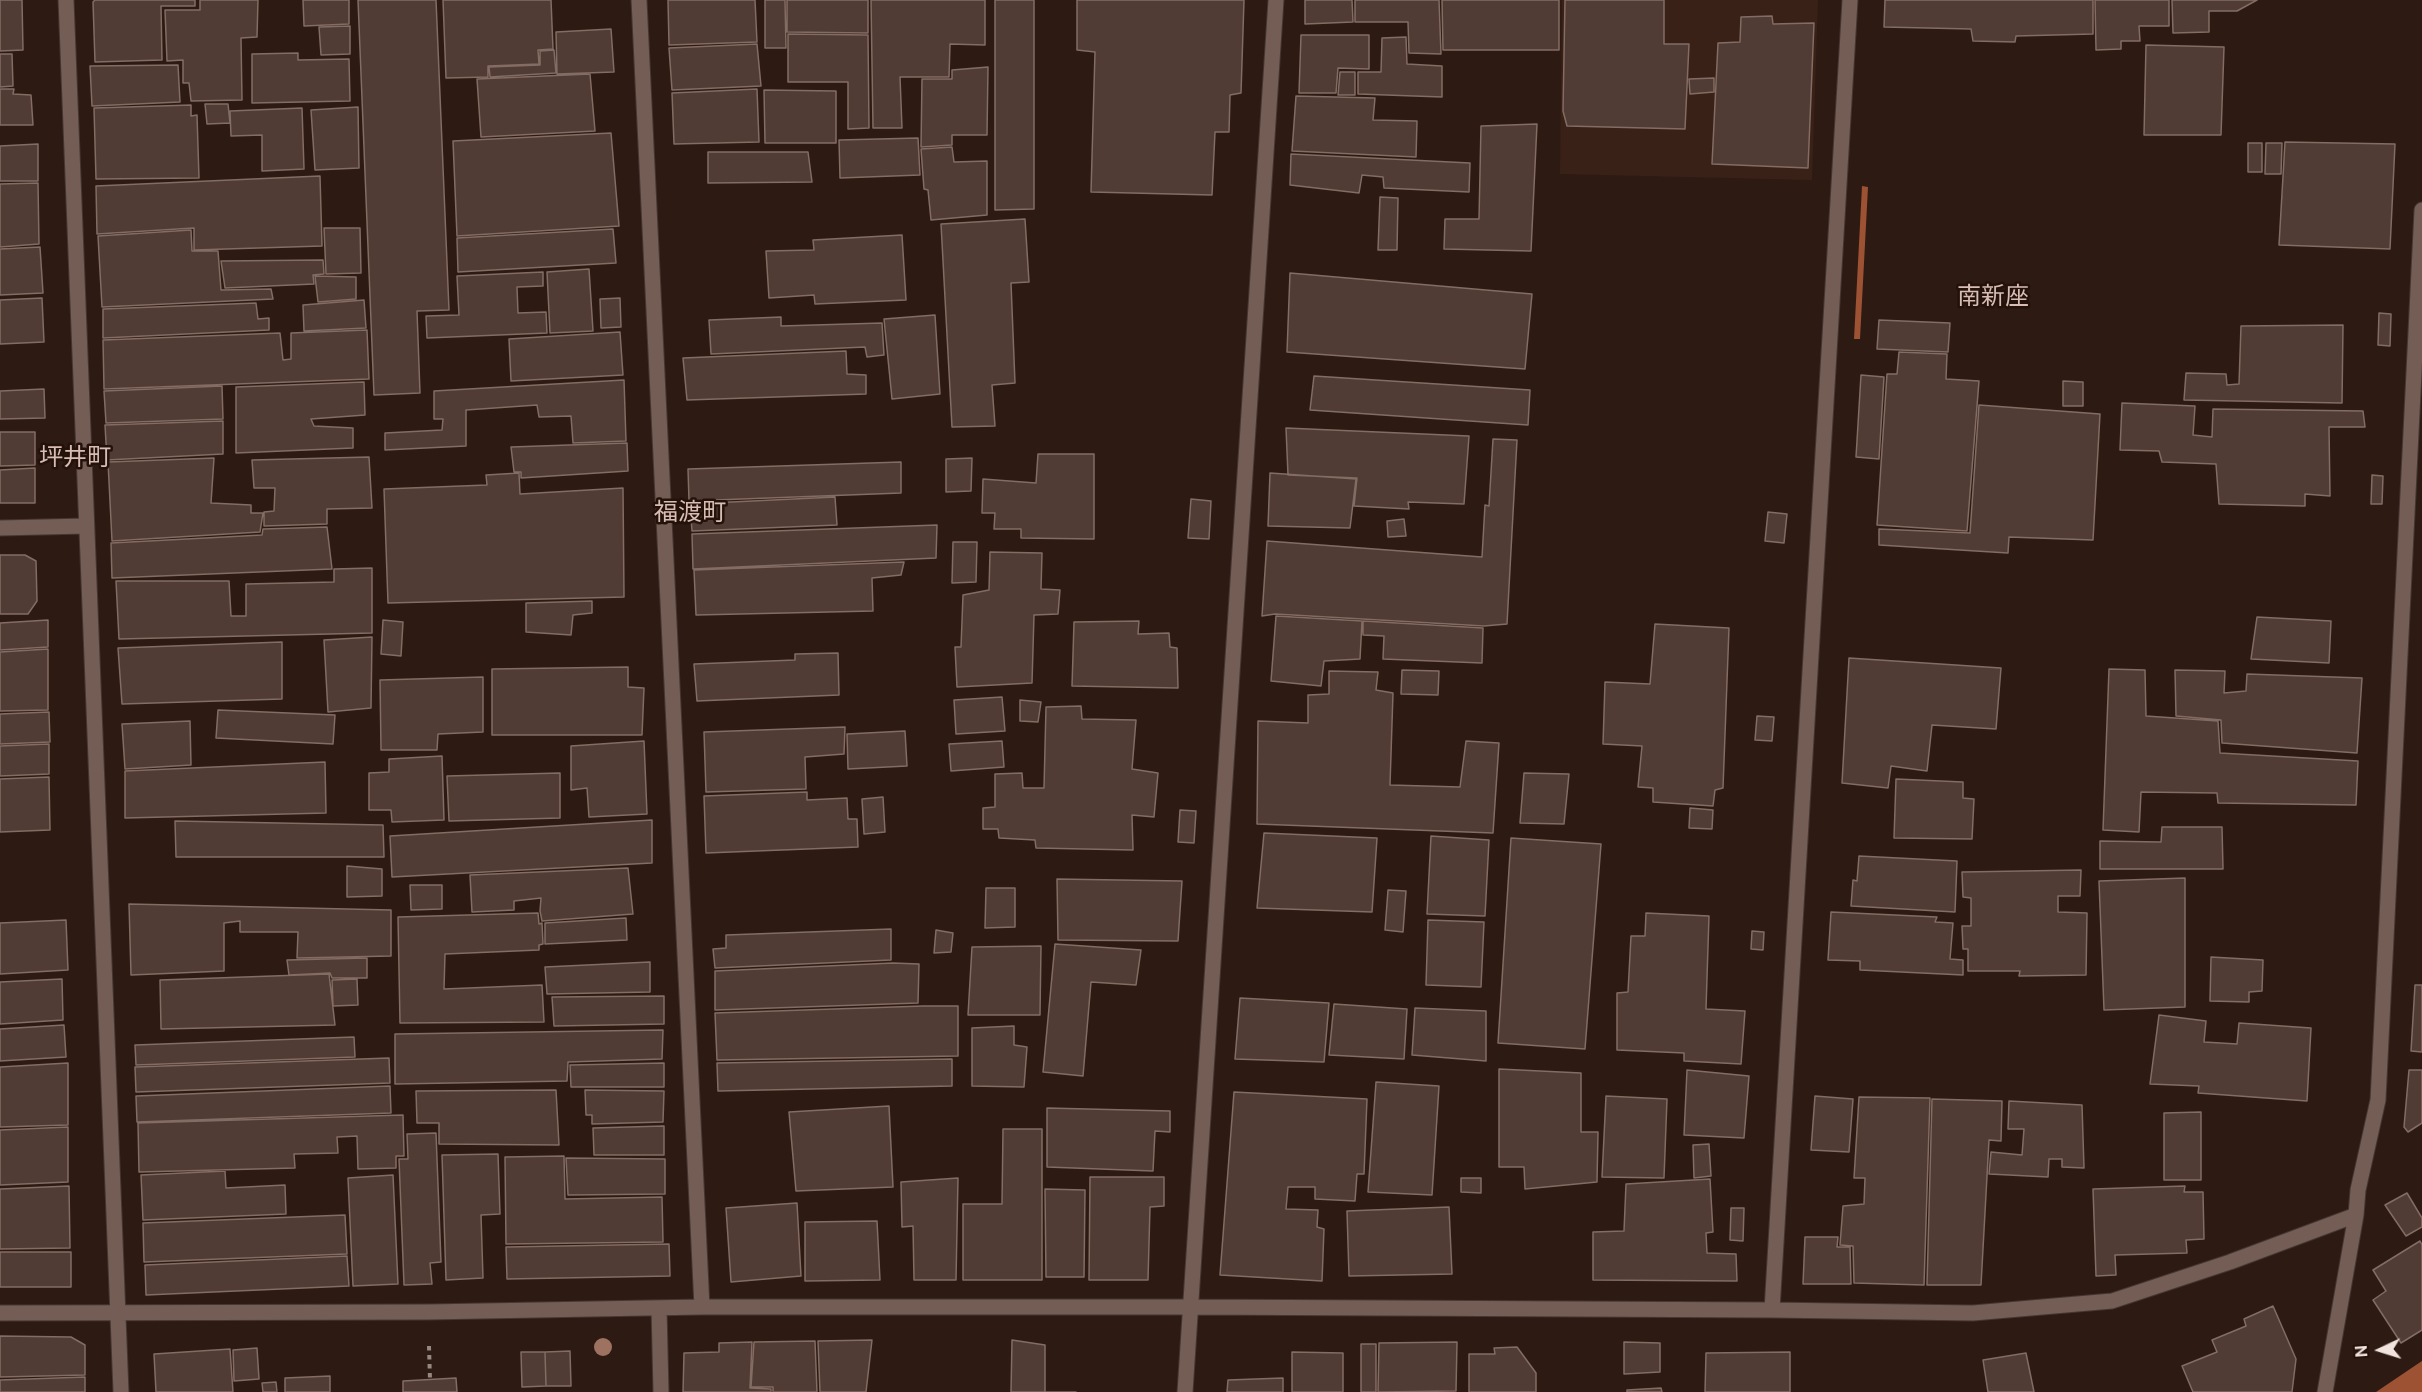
<!DOCTYPE html>
<html>
<head>
<meta charset="utf-8">
<style>
  body { margin:0 }
  #map { position:relative; width:2422px; height:1392px; overflow:hidden; background:#2d1a13; font-family:"Public Sans",sans-serif }
  canvas { display:block }
  .north { position:absolute; left:2350px; top:1320px; width:60px; height:60px; -webkit-text-stroke:4px #23110a; paint-order:stroke; rotate:266deg; font-size:16px; font-weight:700; line-height:24px; text-align:center; color:#f1e4df }
  .north::after { content:''; display:block; margin:auto; width:21px; height:27px; background:#f1e4df; clip-path:polygon(50% 0,100% 100%,50% 72%,0 100%) }
</style>
</head>
<body>
<div id="map">
<canvas width="2422" height="1392"></canvas>
<div class="north">N</div>
</div>
<script>
const ctx = document.querySelector('canvas').getContext('2d');
ctx.lineJoin = 'round';
function fill(path, color) {
  ctx.fillStyle = color;
  ctx.fill(path, 'evenodd');
}
function stroke(path, color, width, dash) {
  ctx.strokeStyle = color;
  ctx.lineWidth = width;
  ctx.lineCap = dash ? 'butt' : 'round';
  ctx.setLineDash(dash || []);
  ctx.stroke(path);
}
function label(font, color, halo, rows, align = 'center') {
  ctx.font = font + ' "Public Sans","Noto Sans JP",sans-serif';
  ctx.lineWidth = 5;
  ctx.setLineDash([]);
  ctx.textBaseline = 'middle';
  ctx.strokeStyle = halo;
  ctx.fillStyle = color;
  for (const [text, x, y, turn = 0] of rows) {
    ctx.save();
    ctx.translate(x, y);
    ctx.rotate((+turn || 0) * Math.PI / 180);
    ctx.textAlign = isNaN(turn) ? turn : align;
    if (halo) ctx.strokeText(text, 0, 0);
    ctx.fillText(text, 0, 0);
    ctx.restore();
  }
}
fill(new Path2D(`
  M1562 0H1818L1812 180 1560 174Z`), '#3a2117');
fill(new Path2D(`
  M1862 186 1868 187 1860 339H1854Z
  M2422 1361V1392H2376L2416 1365Z`), '#9d5234');
const building = new Path2D(`
  M0 0H22L23 50 0 51Z
  M95 0H195V6H161L162 60 95 62 93 2Z
  M200 0H258L257 37 241 38 242 100 191 101 189 83H183V60L167 61 165 10H200Z
  M303 0H349V24L304 26Z
  M358 0H436L449 310 417 311 420 393 374 395Z
  M443 0H551L553 49 538 50 539 64 488 66V77L446 78Z
  M668 0H755L757 42 669 45Z
  M765 0H785L786 48H765Z
  M787 0H868V33L787 32Z
  M871 0H985V45L950 44 949 77H900L902 128H873Z
  M995 0H1034V209L995 210Z
  M1077 0H1244L1241 93 1230 95 1229 132H1215L1212 195 1091 192 1095 52 1077 50Z
  M1305 0H1352L1353 22 1305 24Z
  M1355 0H1439L1441 54 1409 53 1408 22H1355Z
  M1442 0H1559V50H1443Z
  M1565 0H1664V44H1689L1685 129 1567 126 1563 111Z
  M1885 0H2093V34L2016 36 2015 42 1973 41 1971 29 1884 27Z
  M2095 0H2169V26H2139L2140 41H2121V49L2096 50Z
  M2172 0H2257L2237 11H2209V32L2173 33Z
  M1772 16 1773 24 1814 23 1808 168 1712 164 1718 43 1740 42 1741 17Z
  M350 26V54L321 55 319 27Z
  M611 29 614 72 557 74 556 32Z
  M788 34 868 35 869 128 848 129V82H788Z
  M1301 35H1369V69L1338 68 1336 93H1299Z
  M1406 37 1407 64 1442 66V97L1358 94V72H1381L1382 38Z
  M757 44 761 86 672 90 669 48Z
  M2146 45 2224 47 2221 135H2144Z
  M554 50 556 73 490 77 489 67 540 65V51Z
  M298 53V60L349 59 350 101 252 103V54Z
  M0 54H12L13 86 0 87Z
  M178 65 180 102 92 106 90 66Z
  M988 67 987 135H952V145L921 147 922 79H952V70Z
  M1340 72H1355V95H1338Z
  M590 74 595 131 481 137 477 79Z
  M1714 78V92L1690 94 1689 79Z
  M0 89H14L13 94 31 95 33 125H0Z
  M757 89 759 142 674 144 672 93Z
  M764 90 836 91V143H765Z
  M1296 96 1375 98 1373 120 1417 121 1416 157 1292 151Z
  M205 104H228L230 123 207 124Z
  M191 105V116L197 115 199 178 96 179 94 108Z
  M358 107 359 168 315 170 311 110Z
  M302 108 304 169 262 171V135L231 136 230 111Z
  M1537 124 1531 251 1444 249 1445 219H1479L1481 126Z
  M611 133 619 226 457 236 453 141Z
  M918 138 920 175 840 178 839 140Z
  M2285 142 2395 144 2390 249 2279 245Z
  M2248 143H2262V172H2248Z
  M2266 143H2282L2281 174H2265Z
  M38 144V181H0V146Z
  M952 147 954 162 987 161V215L931 220 928 190 924 189 921 149Z
  M708 152H808L812 182 708 183Z
  M1291 154 1470 163 1469 192 1384 188 1383 177 1362 175 1359 193 1290 185Z
  M320 176 322 246 194 250V228L97 234 96 186Z
  M38 183 39 244 0 247V184Z
  M1380 197 1398 198 1397 250H1378Z
  M1025 219 1029 282 1011 283 1015 383 992 385 995 426 952 427 941 224Z
  M324 228H360L361 273 326 274Z
  M613 229 616 263 458 272 457 238Z
  M191 230 192 251H218L221 290 271 289 273 299 102 307 98 236Z
  M902 235 906 300 815 304 814 295 769 298 766 251 814 250 813 240Z
  M40 247 43 293 0 295V249Z
  M323 260 324 274 313 275 314 284 225 288 221 261Z
  M589 269 593 331 550 333 547 272Z
  M543 272V286L517 287 518 313 546 312 547 333 427 338 426 316 459 315 457 276Z
  M1290 273 1532 294 1525 369 1287 352Z
  M315 276 356 277V299L318 302Z
  M42 298 44 342 0 344V300Z
  M620 298 621 327 601 328 600 299Z
  M364 300 366 328 304 331 303 305Z
  M256 303 258 319 269 318V330L103 338V309Z
  M2379 313 2391 314 2390 346 2378 345Z
  M935 315 940 394 892 399 884 319Z
  M781 317V326L882 323 884 355 867 357 865 347 711 354 709 320Z
  M1879 320 1950 323 1948 352 1877 349Z
  M2343 325 2342 403 2184 400 2186 373 2226 374 2227 385 2239 384 2241 326Z
  M367 330 369 379 104 389 103 340 280 333 283 360 291 359V333Z
  M620 332 623 375 511 381 509 339Z
  M846 351 847 374 866 375V394L687 400 683 358Z
  M1899 352 1947 354 1946 379 1979 381 1967 531 1877 525 1887 374H1897Z
  M1861 375 1884 377 1879 459 1856 457Z
  M1314 376 1530 390 1528 425 1310 410Z
  M624 380 626 441 573 443 571 416 539 417 537 405 466 410V446L385 450V433L442 430 443 419H434V391Z
  M2063 381 2083 382V406H2063Z
  M364 382 365 415 311 419 314 426 353 428V448L236 453V387Z
  M222 386 223 419 106 423 104 391Z
  M44 389 45 418 0 419V391Z
  M2122 403 2195 406 2193 435 2212 437 2213 409 2363 411 2365 427H2329L2330 496 2305 494V506L2219 504 2216 464 2162 462 2159 451 2120 450Z
  M1979 405 2100 414 2093 540 2009 537 2008 553 1879 545V529L1970 533Z
  M223 421V454L107 460 105 425Z
  M1286 428 1469 436 1464 504 1408 502 1409 509 1354 506 1357 478 1288 475Z
  M0 432H35V465L0 466Z
  M1493 439 1517 440 1507 624 1484 626 1275 614 1262 616 1267 541 1482 557 1485 505 1489 506Z
  M627 443 628 471 521 478V472H514L511 447Z
  M1038 454H1094V539L1021 538V529H994L995 513H982L983 479 1036 483Z
  M369 457 372 508 327 509V524L264 526V512L274 511 275 488H254L252 460Z
  M214 458 211 503 251 505V513H263L260 532 112 541 108 462Z
  M972 458 971 491 946 492V459Z
  M901 462V493L689 501 688 469Z
  M35 468V503H0V470Z
  M519 473 520 494 623 488 624 597 388 603 384 489 487 485 486 475Z
  M1270 473 1356 479 1350 528 1268 526Z
  M2372 475 2383 476 2382 504H2371Z
  M835 497 837 525 692 531 690 504Z
  M1191 499 1211 501 1209 539 1188 538Z
  M1768 512 1787 514 1784 543 1765 541Z
  M1404 519 1406 536 1388 537 1387 521Z
  M937 525 936 558 693 569 692 534Z
  M327 527 332 569 112 578 111 543 262 535 263 529Z
  M953 542H977L976 582 952 583Z
  M990 552 1042 553 1041 589 1060 590 1058 614 1034 615 1032 683 957 687 955 647H961L963 595 989 590Z
  M0 555H25L36 561 37 601 28 614H0Z
  M904 562 901 575 872 578 873 611 696 615 694 570Z
  M372 568V633L119 639 116 581H229L231 616H246V584L334 582V569Z
  M592 601V613L573 615 571 635 526 632V603Z
  M1276 616 1362 621 1360 659 1324 661 1321 686 1271 681Z
  M2257 617 2331 621 2329 663 2251 659Z
  M48 620V647L0 650V623Z
  M383 620 403 622 401 656 381 654Z
  M1139 621 1138 634 1169 633 1170 647 1177 648 1178 688 1072 686 1074 622Z
  M1363 621 1483 628 1482 663 1383 659 1384 636 1363 635Z
  M1655 624 1729 628 1723 788 1715 790 1713 806 1653 802V788L1638 787 1642 746 1603 744 1605 682 1650 684Z
  M372 637 371 708 328 712 324 640Z
  M282 642V699L122 704 118 648Z
  M48 649V710L0 711V652Z
  M838 653 839 695 697 701 694 664 795 660V654Z
  M1849 658 2001 668 1996 729 1932 725 1927 771 1891 766 1888 788 1842 783Z
  M628 667V687L644 688 642 735H492V669Z
  M2109 669 2145 670 2146 716 2218 721 2220 753 2358 761 2356 805 2218 803 2217 793 2141 792 2139 832 2103 830Z
  M1402 670 1439 671 1438 695 1401 694Z
  M2175 670 2225 671 2224 693 2246 691 2247 674 2362 678 2357 753 2222 743 2221 720 2176 716Z
  M1329 671 1378 672 1376 690 1393 693 1390 785 1460 787 1466 741 1499 743 1493 833 1257 824 1258 721 1308 723V695L1329 694Z
  M483 677V732L438 734 437 750H381L380 680Z
  M1002 697 1005 731 956 734 954 700Z
  M1020 700 1041 702 1038 722 1020 721Z
  M1081 706 1082 719 1136 720 1132 769 1158 773 1154 817 1132 815 1133 850 1036 848 1035 840 999 838 998 829H983V808L995 807V774L1022 773 1023 788H1044L1046 707Z
  M218 710 335 715 333 744 216 738Z
  M49 712 50 742 0 744V714Z
  M1757 716 1774 717 1772 741 1755 740Z
  M190 721 191 765 125 769 122 724Z
  M845 727 844 754 805 757 806 789 706 792 704 732Z
  M905 731 907 766 848 769 847 734Z
  M644 741 647 814 589 817 587 788 571 790V746Z
  M1002 741 1004 767 951 771 949 744Z
  M49 744V774L0 776V746Z
  M442 756 444 820 392 822 391 810H369V773L389 772V759Z
  M325 762 326 813 125 818V771Z
  M560 773V818L449 821 447 776Z
  M1524 773 1569 774 1564 824 1520 823Z
  M49 777 50 830 0 832V779Z
  M1896 779 1963 782V798L1974 799 1972 839 1894 838Z
  M807 792V800L847 798 848 819H857L858 847 706 853 704 796Z
  M883 797 885 832 864 834 862 799Z
  M1690 808 1713 810 1712 829 1689 828Z
  M1180 810 1196 811 1194 843 1178 842Z
  M652 820V863L392 877 390 836Z
  M175 821 383 825 384 857H176Z
  M2162 827H2222L2223 869H2100V841L2161 842Z
  M1264 833 1377 838 1372 912 1257 908Z
  M1431 836 1489 840 1485 916 1427 914Z
  M1511 838 1601 844 1585 1049 1498 1043Z
  M1859 856 1957 861 1955 912 1851 906 1853 880 1857 881Z
  M347 866 382 869V896L347 897Z
  M628 868 633 914 542 921 540 911 541 898 514 901V910L472 912 470 875Z
  M2081 870 2080 896H2058V912L2087 913 2086 975 2019 976 2020 971H1968V949H1963L1962 926H1971V898L1963 897 1962 872Z
  M2185 878V1007L2104 1010 2099 881Z
  M1057 879 1182 881 1178 941 1058 940Z
  M410 885H442V909L411 910Z
  M986 888H1015V927L985 928Z
  M1388 890 1406 891 1403 932 1385 930Z
  M129 904 391 910V956L297 958 298 932H240V921L224 923V971L131 975Z
  M1831 912 1937 917 1935 922 1953 923 1950 959 1963 960V975L1860 970V961L1828 960Z
  M538 913 539 924 542 923 543 944 539 945V950L445 954 444 989 542 985 544 1022 400 1023 398 917Z
  M1646 913 1709 916 1706 1009 1745 1011 1741 1064 1684 1061V1053L1617 1050V993L1628 992 1631 936H1645Z
  M626 918 627 940 545 944V923Z
  M66 920 68 970 0 974V923Z
  M1428 920 1484 922 1481 987 1426 985Z
  M891 929V960L715 968 713 949 726 948V935Z
  M936 930 953 933 951 952 934 953Z
  M1752 931 1764 932 1763 950 1751 949Z
  M1055 944 1141 950 1136 985 1091 982 1083 1076 1043 1072Z
  M1041 946 1040 1015H968L972 947Z
  M2211 957 2263 960 2262 991 2249 992V1002L2210 1001Z
  M367 958V978H332L330 973 289 975 287 960Z
  M650 962V992L547 994 545 967Z
  M893 963 919 964 918 1003 715 1010V971Z
  M329 974 335 1025 161 1029 160 980Z
  M62 979 63 1020 0 1024V982Z
  M357 979 358 1005 333 1006 332 980Z
  M2415 985H2422V1052L2411 1051Z
  M664 996V1024L554 1026 552 997Z
  M1240 998 1329 1003 1324 1062 1235 1059Z
  M1334 1004 1407 1009 1404 1059 1329 1055Z
  M923 1006H958V1056L717 1060 715 1013Z
  M1415 1008 1486 1011V1061L1412 1055Z
  M2159 1015 2206 1021 2204 1042 2237 1044 2239 1023 2311 1028 2307 1101 2198 1093 2199 1086 2150 1084Z
  M64 1025 66 1057 0 1061V1029Z
  M1014 1026V1045L1027 1047 1024 1087 972 1086V1028Z
  M663 1030 662 1059 568 1062 567 1081 395 1084V1034Z
  M354 1037 355 1057 136 1065 135 1045Z
  M389 1058 390 1083 136 1092 135 1067Z
  M952 1059V1086L718 1091 717 1063Z
  M68 1063V1125L0 1127V1067Z
  M664 1063V1087H571L570 1065Z
  M1499 1069 1581 1073V1132H1598L1597 1182 1525 1189 1524 1167H1499Z
  M1687 1070 1749 1076 1744 1138 1684 1135Z
  M2409 1070H2422V1123L2408 1132 2404 1127Z
  M1376 1082 1439 1086 1432 1195 1368 1192Z
  M390 1086 391 1113 137 1122 136 1096Z
  M556 1090 559 1145 439 1144V1123H417L416 1091Z
  M585 1090 664 1091 663 1122 592 1124V1115H586Z
  M1234 1092 1367 1099 1364 1174H1357L1355 1201 1315 1199V1187H1288L1286 1209 1318 1210 1317 1227 1324 1229 1322 1281 1220 1275Z
  M1606 1096 1667 1099 1664 1178 1602 1177Z
  M1815 1096 1853 1099 1849 1152 1811 1150Z
  M1859 1097 1930 1098 1924 1285 1854 1283 1853 1246 1840 1245 1843 1206 1864 1204 1865 1178H1854Z
  M1932 1099 2002 1101 2001 1141 1989 1140 1981 1285H1927Z
  M2009 1101 2082 1105 2084 1168 2062 1167V1159H2049L2048 1177 1989 1174 1991 1152 2022 1155 2024 1129H2008Z
  M889 1106 893 1187 796 1191 789 1112Z
  M1047 1108 1170 1111V1132L1155 1131 1153 1171 1047 1167Z
  M2201 1112V1180H2164V1113Z
  M403 1115 404 1156H396V1168L358 1169 357 1136 337 1137 338 1153 294 1154 295 1168 139 1172 138 1123Z
  M664 1126V1155H594L593 1128Z
  M68 1127V1182L0 1185V1130Z
  M1003 1129H1042V1280H963V1204H1002Z
  M436 1133 441 1262 430 1263 432 1284 404 1285 399 1159H408L407 1134Z
  M1709 1144 1711 1176 1694 1178 1693 1145Z
  M498 1154 500 1214 481 1215 483 1278 446 1280 442 1155Z
  M564 1156 565 1199 662 1197 663 1242 506 1244 505 1157Z
  M566 1158 665 1159V1194L568 1195Z
  M225 1171 226 1188 285 1185 286 1214 143 1220 141 1175Z
  M393 1175 398 1284 353 1286 348 1178Z
  M1090 1177H1164V1206L1150 1207 1148 1280H1089Z
  M958 1178 956 1280H914L913 1226 902 1227 901 1182Z
  M1461 1178H1481V1193L1461 1192Z
  M1710 1179 1713 1232 1706 1233 1707 1253 1736 1254 1737 1281 1593 1280V1232L1624 1231 1626 1184Z
  M69 1186 70 1248 0 1249V1189Z
  M2185 1186 2184 1192H2203L2204 1239 2186 1240 2187 1253 2115 1255 2116 1275 2096 1276 2093 1189Z
  M1045 1189 1085 1190 1084 1277H1046Z
  M2407 1193 2422 1218V1227L2406 1236 2385 1205Z
  M797 1203 801 1276 731 1282 726 1208Z
  M1449 1207 1452 1274 1349 1276 1347 1211Z
  M1731 1208H1744L1743 1241 1730 1240Z
  M345 1215 347 1254 144 1262 143 1223Z
  M877 1221 880 1280 805 1281V1222Z
  M1805 1237H1838L1837 1247H1850L1851 1284H1803Z
  M2420 1241 2422 1245V1330L2401 1343 2373 1300 2386 1291 2373 1270Z
  M669 1244 670 1276 507 1279 506 1247Z
  M0 1252H71V1287H0Z
  M347 1256 349 1286 146 1295 145 1265Z
  M2273 1306 2296 1359 2292 1392H2193L2182 1366 2217 1352 2212 1340 2246 1326 2244 1319Z
  M0 1336 71 1337 85 1345V1375L0 1377Z
  M872 1340 866 1392H820L818 1341Z
  M1012 1340 1045 1345V1392H1076H1011Z
  M815 1341 817 1392H773V1387H751L754 1342Z
  M752 1342 750 1388 771 1389V1392H683L684 1353 719 1352V1343Z
  M1457 1342 1456 1391 1378 1392 1379 1343Z
  M1624 1342 1660 1343V1372L1624 1374Z
  M1361 1344H1376V1392H1361Z
  M1517 1347 1536 1373V1392H1469V1354H1495L1494 1348Z
  M257 1348 259 1379 234 1381 233 1350Z
  M230 1349 233 1392H156L154 1354Z
  M570 1351 571 1386H546L545 1352Z
  M521 1352H545L546 1386 522 1387Z
  M1292 1352 1343 1353V1392H1292Z
  M1790 1352V1392H1705L1706 1353Z
  M2026 1353 2034 1392H1988L1983 1360Z
  M330 1376V1392H285V1378Z
  M85 1377V1392H0V1380Z
  M456 1378 457 1392H403V1381Z
  M1283 1378V1392H1227L1228 1380Z
  M276 1382 277 1392H263L262 1383Z
  M1661 1388 1662 1392H1627V1390Z`);
fill(building, '#503c34');
stroke(building, '#836c63', 1.5);
const minor = new Path2D(`
  M66 0 121 1392
  M639 0 702 1307
  M0 528 86 526
  M659 1308 661 1392
  M1772 1310 1850 0
  M0 1313 428 1312 702 1307H1191L1772 1310 1973 1313 2112 1301 2230 1262 2356 1215
  M1185 1392 1276 0
  M2325 1392 2356 1215 2358 1190 2378 1100 2422 210`);
stroke(minor, '#453633', 17);
stroke(new Path2D(`
  M429 1346 430 1380`), '#978781', 4, [4.5, 4.5]);
stroke(minor, '#735d54', 15);
ctx.fillStyle = '#9e7261';
for (const [x, y] of [
  [603,1347]
]) {
  ctx.beginPath();
  ctx.arc(x, y, 9, 0, 2 * Math.PI);
  ctx.fill();
}
label('24px', '#d7bdb4', '#23110a', [
  ["南新座",1993,297],
  ["坪井町",75,458],
  ["福渡町",690,513]
]);
</script>
</body>
</html>
